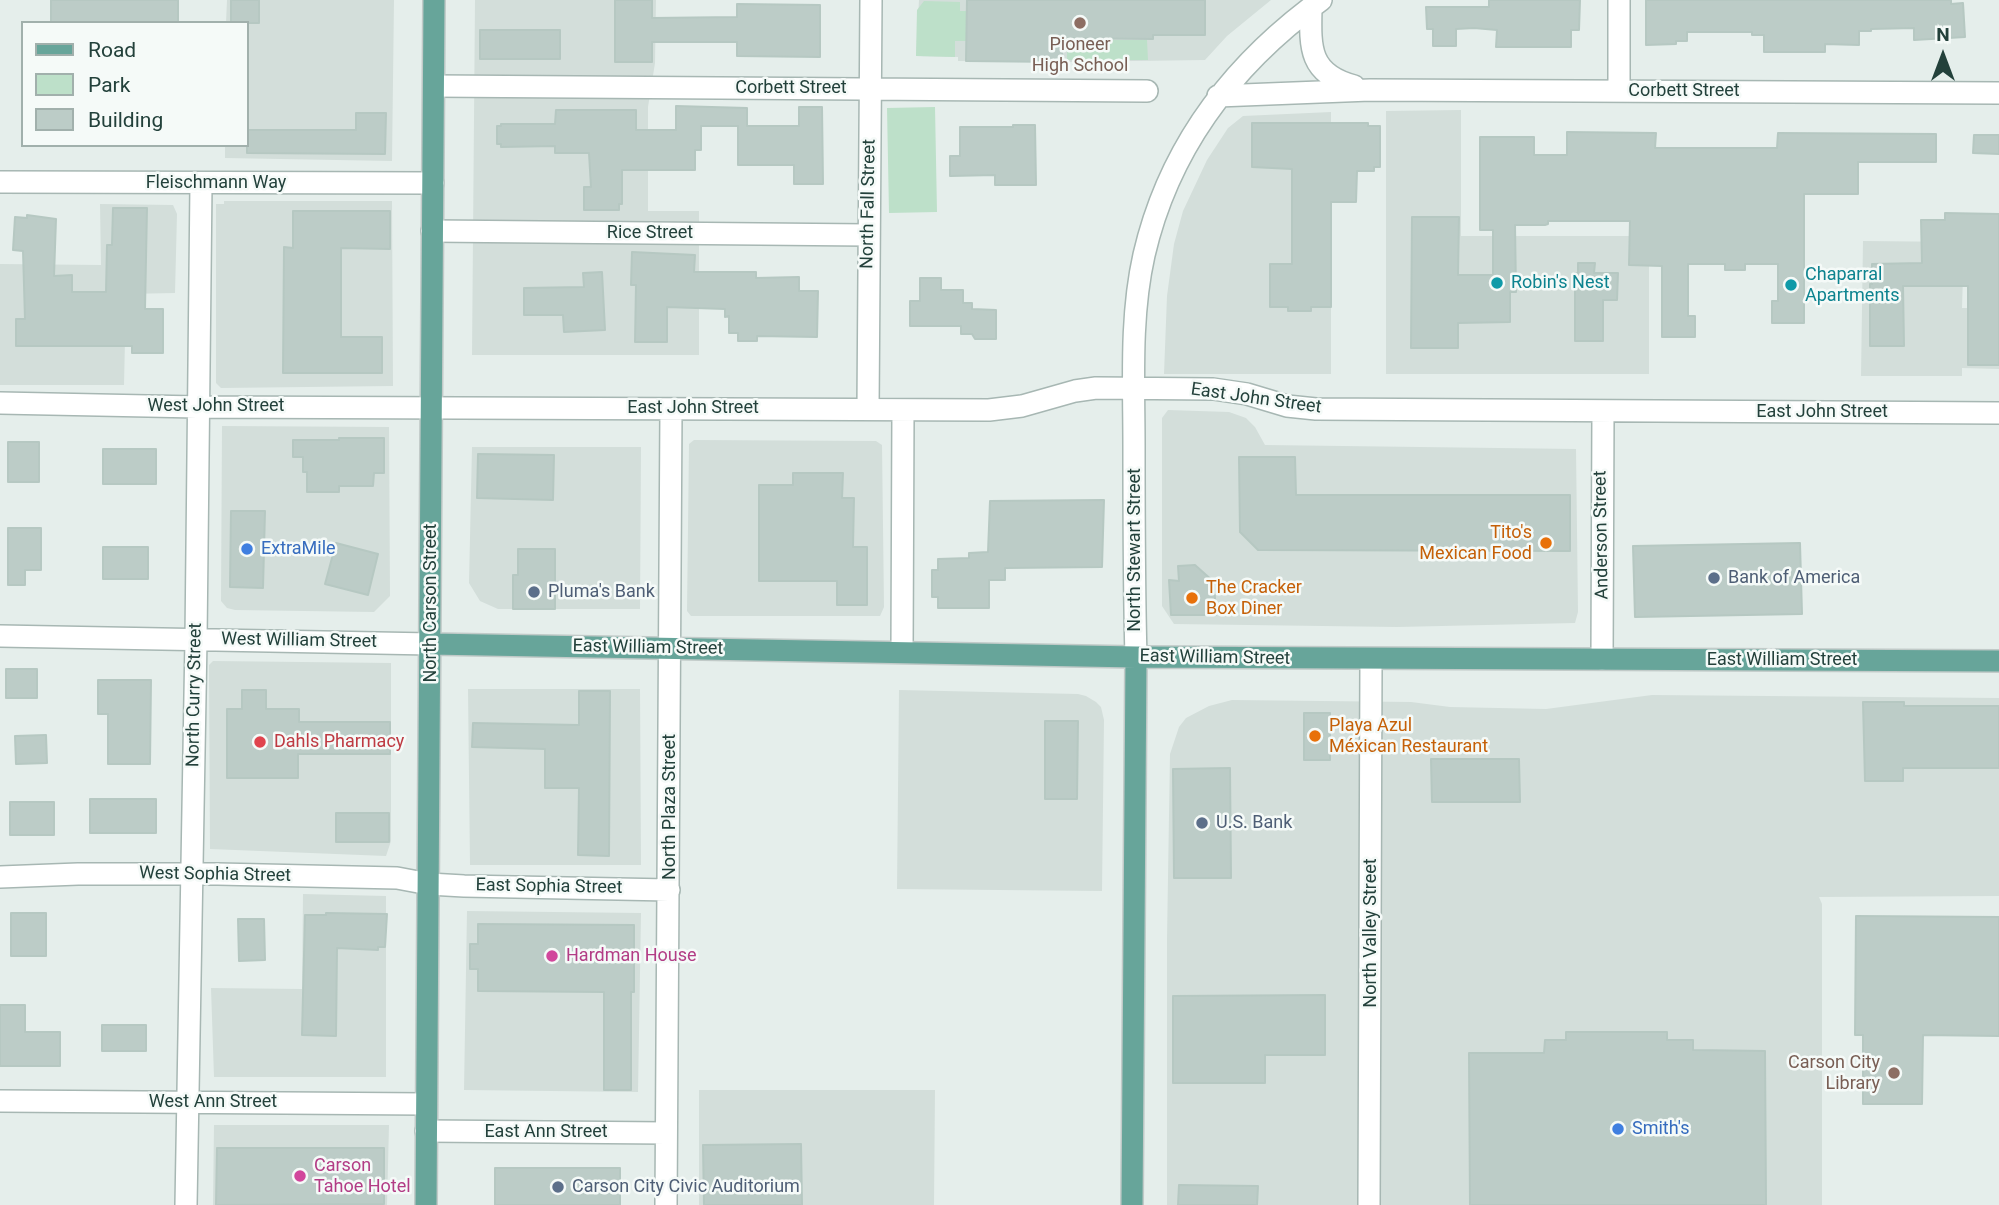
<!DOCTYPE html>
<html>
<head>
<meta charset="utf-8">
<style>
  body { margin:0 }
  #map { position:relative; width:1999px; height:1205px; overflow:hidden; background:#e5eeeb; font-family:Roboto,sans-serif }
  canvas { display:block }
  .legend { position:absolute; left:21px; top:21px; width:228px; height:126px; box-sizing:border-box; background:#f5faf8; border:2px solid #a1b0ac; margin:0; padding:9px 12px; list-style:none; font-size:21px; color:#23413b }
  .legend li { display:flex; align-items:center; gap:14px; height:35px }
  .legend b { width:35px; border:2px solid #a1b0ac }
  .north { position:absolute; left:1908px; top:21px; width:70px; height:70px; -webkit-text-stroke:5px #f5faf8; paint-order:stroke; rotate:0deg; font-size:19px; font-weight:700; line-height:28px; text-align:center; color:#23413b }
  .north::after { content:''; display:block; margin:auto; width:24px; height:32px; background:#23413b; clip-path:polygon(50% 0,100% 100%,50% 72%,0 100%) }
</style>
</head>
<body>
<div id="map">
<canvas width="1999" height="1205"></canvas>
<ul class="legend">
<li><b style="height:9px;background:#67a59a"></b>Road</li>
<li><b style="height:19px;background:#bde0c9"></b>Park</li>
<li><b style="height:19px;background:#bcccc7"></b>Building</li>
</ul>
<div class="north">N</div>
</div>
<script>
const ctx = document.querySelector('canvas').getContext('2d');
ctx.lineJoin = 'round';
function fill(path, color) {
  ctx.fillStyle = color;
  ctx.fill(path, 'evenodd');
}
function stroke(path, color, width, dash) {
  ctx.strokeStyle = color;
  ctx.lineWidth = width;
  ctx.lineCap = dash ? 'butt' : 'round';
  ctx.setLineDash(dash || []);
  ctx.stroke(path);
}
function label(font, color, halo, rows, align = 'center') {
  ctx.font = font + ' Roboto,sans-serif';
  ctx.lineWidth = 5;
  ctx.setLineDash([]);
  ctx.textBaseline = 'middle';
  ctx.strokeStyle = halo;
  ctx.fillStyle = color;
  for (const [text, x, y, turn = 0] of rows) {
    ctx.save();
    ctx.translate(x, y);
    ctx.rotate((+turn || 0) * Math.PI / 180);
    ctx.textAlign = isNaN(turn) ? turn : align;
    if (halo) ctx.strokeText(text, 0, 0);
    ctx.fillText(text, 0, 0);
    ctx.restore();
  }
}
fill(new Path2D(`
  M227 0H394L392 161 225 158V145H247V23H226Z
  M475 0H656L655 63 648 107V211H699V355H472Z
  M919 0H1271L1227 36 1205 60 1062 62 958 61V57L916 56Z
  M1461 110V236H1649V374H1386V111Z
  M1331 112V374H1164L1167 296 1174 244 1183 211 1207 160 1228 128 1243 116Z
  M224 201H392L393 386 221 388 216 383V204H224Z
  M100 204 173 205 177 214 175 293 126 294 124 385H0V264L101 265Z
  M1863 241 1964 242 1962 308H1999V369L1962 368V376H1861Z
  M1168 410 1229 412 1246 418 1255 427 1265 445 1576 449 1578 612 1575 623 1397 627 1174 624 1162 606V418Z
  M222 426 389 427 390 596 374 612 235 610 227 608 221 601Z
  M694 440 876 441 882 445 884 607 880 616H691L687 611 689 444Z
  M472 447H641L640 609H498L480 601 469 583Z
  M213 661 391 663V841L386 856 210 849 209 665Z
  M468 689H640L641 865H470Z
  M899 690 1078 694 1086 696 1096 702 1101 707 1104 720 1102 891 897 889Z
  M1652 695 1999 698V896L1819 897 1822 904V1205H1167V939L1170 754 1179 727 1186 718 1209 706 1232 700 1411 702 1450 707 1546 709Z
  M303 894 386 896V1077H214L211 988 302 989Z
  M467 911 641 913 638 1092 464 1090Z
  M699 1090H935L934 1205H699Z
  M214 1125H389L387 1205H213Z`), '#d3deda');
fill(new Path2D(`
  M924 1 960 2V11H966V41H955V57L916 56 917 10Z
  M1067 40H1147L1148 60H1067Z
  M935 107 937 212 889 213 887 108Z`), '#bde0c9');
const building = new Path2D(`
  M51 0H178V23H51Z
  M231 0H259V23H231Z
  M615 0H652V18L737 17V4L820 5V57L737 56V42H652V62H615Z
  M967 0H1205V35H1153V39L1062 38V62L966 61Z
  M1489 0H1580L1579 30H1571V47H1496L1497 30 1474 28 1456 29V46H1433V29H1427L1426 7H1489Z
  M1646 0H1951V4L1963 3 1965 37 1914 40V28L1871 29V31H1859V45L1825 44V52H1764V35H1752V32H1687V41H1676V44L1646 45Z
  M480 30H560V59H480Z
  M676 106 747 108V126H799V107H822L823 184H794V165H738V126H701V150H695V170H622V204H619V210H584V187H591L589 153H555V146L501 147V144H497V126H501V124H555L556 110H636V130H676Z
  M356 113H386L385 154 247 153V130H356Z
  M1252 123H1368V126H1380V167H1374V171H1357L1356 202H1331V307H1311V311H1288V307H1270V264H1292V169L1252 167Z
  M1013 125H1035L1036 185H995V175L950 176V156H960V127H1013Z
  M1567 132 1656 133 1655 148H1777L1778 133 1936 134V162H1858V194H1804V323H1772V301H1778V264H1745V270H1725V264H1688V316H1695V337H1662V266L1629 265 1630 221H1548V224L1545 225H1515L1516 292H1510V322L1458 323V348H1411L1412 217H1459L1458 275H1493V230H1480V137H1534V155H1567Z
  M1974 135H1999V154L1973 153Z
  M113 208H147L145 309H163V353H132V346H16V319H25L23 251 13 250 15 217 27 218V215L56 219 54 276 72 275V292H106L107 245H112Z
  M293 211H390V249L341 248V337H382V373H283L284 247 293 248Z
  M1945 213 1999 214V365H1968V286H1903L1904 346H1870V284H1872V264L1922 263 1921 220H1945Z
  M632 252 695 255 694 272H756V278L799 277V291H818L817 337 757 336V341H738V333H729V316L725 317V309L667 307V342H635L636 285H631Z
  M1578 263H1595L1594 273H1618L1617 300H1603V341H1575V273H1578Z
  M602 272 605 330 564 332 563 315H524V288L584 287 583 273Z
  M920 278H941V290H963V303H972V309L996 310V339H975L972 334H961V326H910V301H920Z
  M339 438H384V473H374L373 486H339V492H307V472H303V457H293V440H339Z
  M8 442H39V482H8Z
  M103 449H156V484H103Z
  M478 454 554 455 553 500 477 498Z
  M1239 457H1295L1296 495H1570V551L1258 550 1240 532Z
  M793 473H843L842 498H854L853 547H867V605H837V581H759V485H793Z
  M1104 500 1102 567 1005 568V580H989V608H938V597H932V570H938V559L969 558V553L988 552 990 501Z
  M231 511H265L263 588 230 587Z
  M8 528H41V570H25V585H8Z
  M336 543 378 554 368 595 325 584Z
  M1800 543 1802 614 1635 617 1633 546Z
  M103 547H148V579H103Z
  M518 549H555V609H513V575H518Z
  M1195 565 1214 582 1216 615H1171L1169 580 1179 581 1178 566Z
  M6 669H37V698H6Z
  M98 680H151L150 764H108V714H98Z
  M242 690H266V709H299V722H390V754H298V778H227V709H242Z
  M579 691H610L609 856 578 855 579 788H545V749L472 747 473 723 579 725Z
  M1863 702H1904V706H1999V768H1903V781H1865Z
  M1304 713H1330V760H1304Z
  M1045 721H1078L1077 799H1045Z
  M46 735 47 763 16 764 15 736Z
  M1431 759H1519L1520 802H1432Z
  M1230 768 1231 878H1174L1173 769Z
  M90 799H156V833H90Z
  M10 802H54V835H10Z
  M336 813H389V842H336Z
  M11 913H46V956H11Z
  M326 913 387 914 385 947H378V950L337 948 336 1036 302 1035 305 915H326Z
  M1856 916 1999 917V1036L1923 1035 1922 1104H1863V1035H1855Z
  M238 919H264L265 960 239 961Z
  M478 924 634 925V992H631V1090H604V992L478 991V969H470V944H478Z
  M1325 995V1055H1265V1083H1173V996Z
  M0 1005H25V1032H60V1066H0Z
  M102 1025H146V1051H102Z
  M1566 1032H1667V1040H1693V1050L1765 1051 1766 1205H1470L1469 1053H1544L1545 1040H1566Z
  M801 1144 802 1205H704L703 1145Z
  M217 1148H384V1204L216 1205Z
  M495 1168H620V1205H495Z
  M1179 1185 1258 1186 1257 1205H1178Z`);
fill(building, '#bcccc7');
stroke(building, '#b6c8c2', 2);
const minor = new Path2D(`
  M1311 8C1310 48 1309 74 1354 86
  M434 86 1147 91
  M1619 91V0
  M1218 96 1370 90 1999 93
  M0 182 433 183
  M432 231 868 235
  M0 403 197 407 989 410 1022 406 1075 391 1096 388 1213 389 1247 394 1287 406 1316 409 1999 413
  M868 409 871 0
  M0 636 431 644
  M902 652 903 410
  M1136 657C1134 587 1134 516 1134 445 1134 383 1130 317 1144 255 1169 147 1233 64 1321 0
  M1602 659 1603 411
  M0 877 78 874H218L397 878 429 884 464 886 669 890
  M0 1101 426 1104
  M426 1131 666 1133
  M186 1205 196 639 201 184
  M666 1205 671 409
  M1369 1205 1371 660`);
const major = new Path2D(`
  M431 644 1136 657 1999 661
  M426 1205 434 0
  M1132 1205 1136 657`);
stroke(minor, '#a7b7b3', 24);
stroke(major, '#c1cac8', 24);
stroke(minor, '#fff', 21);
stroke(major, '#67a59a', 21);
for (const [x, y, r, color] of [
  [1080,23,7,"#8d6e63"],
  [1497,283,7,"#0f9aa8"],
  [1791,285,7,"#0f9aa8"],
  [1546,543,7,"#e8710a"],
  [247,549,7,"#3f7fe0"],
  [1714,578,7,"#5c6f8a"],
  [534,592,7,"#5c6f8a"],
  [1192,598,7,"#e8710a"],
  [1315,736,7,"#e8710a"],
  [260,742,7,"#e0444e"],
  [1202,823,7,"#5c6f8a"],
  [552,956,7,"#d1479c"],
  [1894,1073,7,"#8d6e63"],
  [1618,1129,7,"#3f7fe0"],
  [300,1176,7,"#d1479c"],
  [558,1187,7,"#5c6f8a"]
]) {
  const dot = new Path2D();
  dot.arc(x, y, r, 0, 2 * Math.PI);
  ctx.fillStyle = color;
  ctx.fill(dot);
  stroke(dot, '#f5faf8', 2.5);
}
label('18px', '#785e54', '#f5faf8', [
  ["Pioneer",1080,45],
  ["High School",1080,66],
  ["Carson City",1880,1063,"right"],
  ["Library",1880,1084,"right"]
]);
label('18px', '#23413b', '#f5faf8', [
  ["Corbett Street",791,88],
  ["Corbett Street",1684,91],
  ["Fleischmann Way",216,183],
  ["North Fall Street",869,204,-89],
  ["Rice Street",650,233],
  ["East John Street",1256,399,8],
  ["West John Street",216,406],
  ["East John Street",693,408],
  ["East John Street",1822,412],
  ["Anderson Street",1602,535,-91],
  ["North Stewart Street",1135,550,-90],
  ["North Carson Street",431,603,-90],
  ["West William Street",299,641,1],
  ["East William Street",648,648,1],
  ["East William Street",1215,658,1],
  ["East William Street",1782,660],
  ["North Curry Street",195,695,-89],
  ["North Plaza Street",670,807,-90],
  ["West Sophia Street",215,875,1],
  ["East Sophia Street",549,887,1],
  ["North Valley Street",1371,933,-90],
  ["West Ann Street",213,1102],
  ["East Ann Street",546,1132]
]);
label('18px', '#0d838f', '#f5faf8', [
  ["Chaparral",1805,275],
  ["Apartments",1805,296],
  ["Robin's Nest",1511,283]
], 'left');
label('18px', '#c56008', '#f5faf8', [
  ["Tito's",1532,533,"right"],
  ["Mexican Food",1532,554,"right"],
  ["The Cracker",1206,588],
  ["Box Diner",1206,609],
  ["Playa Azul",1329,726],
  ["Méxican Restaurant",1329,747]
], 'left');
label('18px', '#366cbe', '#f5faf8', [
  ["ExtraMile",261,549],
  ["Smith's",1632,1129]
], 'left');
label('18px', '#4e5e75', '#f5faf8', [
  ["Bank of America",1728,578],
  ["Pluma's Bank",548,592],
  ["U.S. Bank",1216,823],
  ["Carson City Civic Auditorium",572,1187]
], 'left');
label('18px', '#be3a42', '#f5faf8', [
  ["Dahls Pharmacy",274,742]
], 'left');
label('18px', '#b23c85', '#f5faf8', [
  ["Hardman House",566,956],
  ["Carson",314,1166],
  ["Tahoe Hotel",314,1187]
], 'left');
</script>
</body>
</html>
